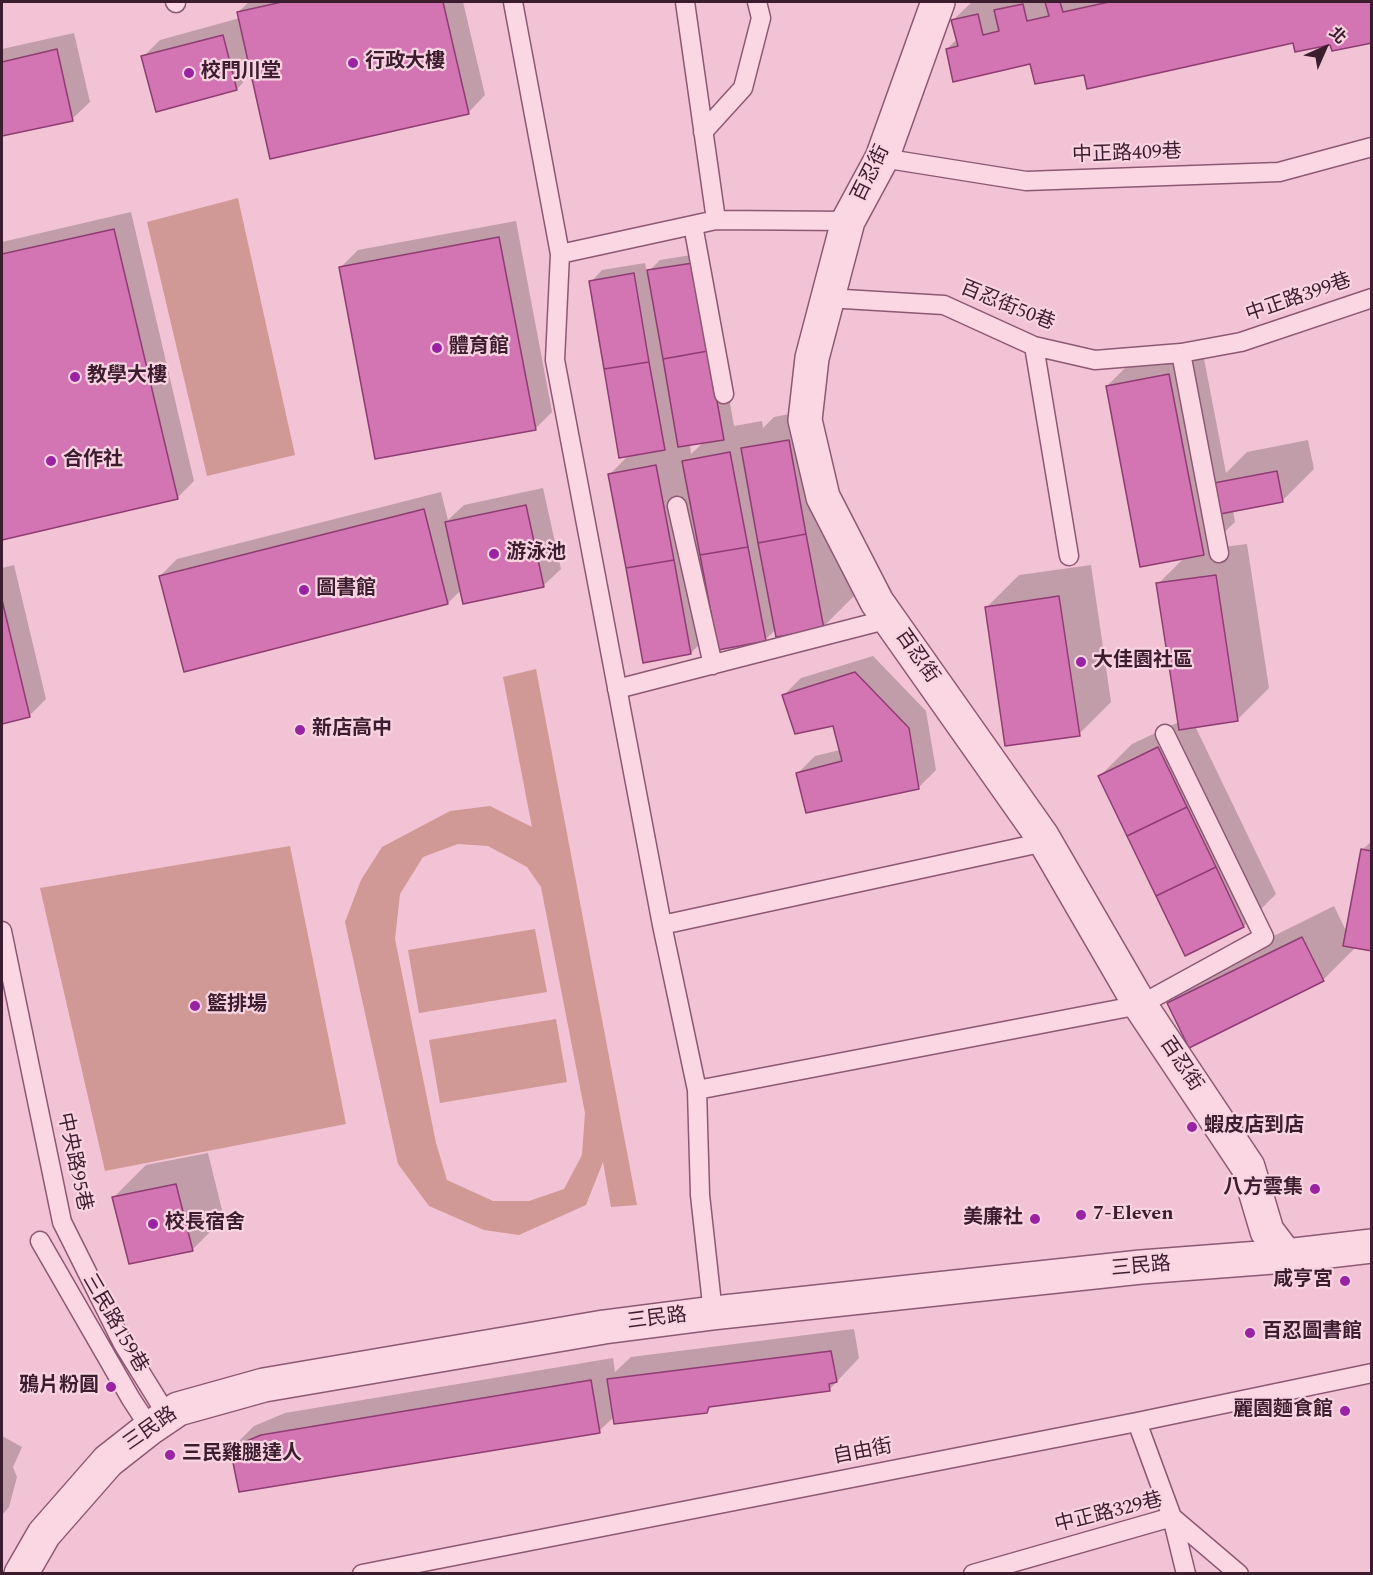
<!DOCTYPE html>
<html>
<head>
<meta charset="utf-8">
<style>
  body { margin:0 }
  #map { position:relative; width:1373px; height:1575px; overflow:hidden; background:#f2c3d4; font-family:Spectral,"Noto Sans TC",serif }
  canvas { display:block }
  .frame { position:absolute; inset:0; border:3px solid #3c1d2f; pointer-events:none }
  .north { position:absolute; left:1295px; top:18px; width:60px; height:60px; -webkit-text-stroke:4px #f8d3e0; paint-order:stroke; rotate:45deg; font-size:16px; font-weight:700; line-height:24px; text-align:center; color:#3c1d2f }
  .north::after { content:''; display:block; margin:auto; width:21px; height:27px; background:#3c1d2f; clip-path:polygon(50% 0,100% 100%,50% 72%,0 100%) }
</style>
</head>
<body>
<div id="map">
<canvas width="1373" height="1575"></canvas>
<div class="frame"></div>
<div class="north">北</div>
</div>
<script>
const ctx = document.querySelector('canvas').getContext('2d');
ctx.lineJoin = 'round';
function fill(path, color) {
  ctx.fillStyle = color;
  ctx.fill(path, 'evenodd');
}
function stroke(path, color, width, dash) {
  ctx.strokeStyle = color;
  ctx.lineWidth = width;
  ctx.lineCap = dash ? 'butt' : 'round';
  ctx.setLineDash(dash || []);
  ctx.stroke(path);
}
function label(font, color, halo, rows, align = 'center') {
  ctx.font = font + ' Spectral,"Noto Sans TC",serif';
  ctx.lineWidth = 4.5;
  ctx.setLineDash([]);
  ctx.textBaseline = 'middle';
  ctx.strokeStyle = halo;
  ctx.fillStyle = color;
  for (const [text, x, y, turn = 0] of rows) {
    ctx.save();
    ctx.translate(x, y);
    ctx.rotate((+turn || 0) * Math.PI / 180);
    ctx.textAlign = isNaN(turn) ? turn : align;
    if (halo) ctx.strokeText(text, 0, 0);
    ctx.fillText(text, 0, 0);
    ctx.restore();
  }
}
fill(new Path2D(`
  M238 198 295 455 207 476 147 222Z
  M536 669 637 1205 611 1207 603 1162 586 1205 519 1235 484 1230 429 1206 398 1164 345 922 361 880 382 847 450 811 490 806 532 827 503 677ZM458 844 488 846 527 867 541 887 585 1113 582 1155 564 1189 529 1201H493L447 1180 436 1143 395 939 400 894 423 857Z
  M290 846 346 1124 105 1171 40 888Z
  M535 929 547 992 419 1013 408 950Z
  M556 1019 567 1082 440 1103 429 1040Z`), '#d19995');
fill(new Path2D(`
  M249 2H463L485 95 468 113 252 73 237 89 143 57 160 40 240 18 238 12Z
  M972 2H1372V41L1331 43 1294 42 1085 73 947 49 957 39 953 20Z
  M74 33 90 102 72 119 2 135V49Z
  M131 212 194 481 177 498 2 538V242Z
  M516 221 552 412 535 429 341 267 358 250Z
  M704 253 734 426 762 421 763 428 774 417 820 408 855 595 823 627 776 629 765 640 715 628 691 653 610 474 629 455 591 282 602 270 645 263 647 273 660 260ZM704 442 691 454 690 444Z
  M1201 343 1226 473 1247 452 1308 440 1314 469 1282 501 1233 510 1235 522 1207 549 1247 544 1269 688 1237 720 1195 726 1276 894 1244 926 1185 954 1100 776 1132 744 1179 722 1158 584 1185 557 1107 386 1139 354Z
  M543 488 561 569 543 586 461 590 448 603 160 576 177 559 441 492 448 520 464 505Z
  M14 565 46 699 29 716 2 722V568Z
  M1091 565 1111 702 1079 734 987 607 1019 575Z
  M873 656 926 711 936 770 919 787 798 773 815 756 840 750 834 724 784 695 801 678Z
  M1372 841V950L1356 947 1323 980 1169 1004 1201 972 1334 906 1347 933 1362 850Z
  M208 1153 224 1218 192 1250 114 1197 146 1165Z
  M854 1329 859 1358 829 1390 712 1405 706 1412 614 1417 599 1431 231 1449 254 1426 285 1413 613 1358 615 1372 631 1357Z
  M2 1436 22 1447 13 1467 17 1477 9 1507 2 1515Z`), '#0003');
const building = new Path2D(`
  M282 2H443L469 114 270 159 237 12Z
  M1045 2H1060L1063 12 1109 2H1372V43L1332 51 1330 45 1295 52 1293 43 1087 89 1084 75 1035 84 1030 64 953 82 946 49 958 46 951 20 978 14 983 35 999 31 994 10 1023 4 1027 21 1049 16Z
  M223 35 237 90 156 112 141 56Z
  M57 49 73 121 2 136V62Z
  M114 229 178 499 2 540V254Z
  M499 237 536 430 375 459 339 267Z
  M693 263 708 351 663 359 647 270Z
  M634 273 649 362 604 369 589 281Z
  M708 351 724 440 678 447 663 359Z
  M649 362 665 450 619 458 604 369Z
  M1169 374 1204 555 1140 567 1106 386Z
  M789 440 806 534 758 543 741 448Z
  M730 452 748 547 700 555 682 461Z
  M656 465 674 560 626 568 608 474Z
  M1277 471 1283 502 1220 514 1214 483Z
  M526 505 544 587 463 604 445 522Z
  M424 509 448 604 184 672 159 576Z
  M806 534 824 629 776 637 758 543Z
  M748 547 766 641 718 650 700 555Z
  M674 560 691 654 643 663 626 568Z
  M1216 575 1238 721 1179 730 1156 583Z
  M1059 596 1080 736 1005 746 985 607Z
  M2 600 30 717 2 724Z
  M855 672 909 728 919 789 806 813 796 773 842 761 833 726 795 734 782 695Z
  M1158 747 1187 807 1127 836 1098 776Z
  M1187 807 1216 867 1156 896 1127 836Z
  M1361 849 1372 851V951L1343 946Z
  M1216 867 1244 927 1185 956 1156 896Z
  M1302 937 1324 981 1189 1048 1167 1003Z
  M176 1184 193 1251 129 1264 112 1197Z
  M831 1351 837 1382 829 1384 830 1391 709 1407 707 1413 614 1424 607 1379Z
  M591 1380 600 1433 239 1492 230 1448 261 1435Z`);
fill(building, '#d375b2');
stroke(building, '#8f3c73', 1.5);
const service = new Path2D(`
  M175 2 176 3
  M513 2 560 254 555 360 662 925 697 1090 700 1195 713 1313
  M685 2 716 220
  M703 132 743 88 761 18 757 2
  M882 158 1026 181 1279 172 1372 147
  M693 225 724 394
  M560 254 716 220 848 221
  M827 298 944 305 1034 346 1095 360 1181 353 1241 342 1372 298
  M1034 346 1069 556
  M1181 353 1219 553
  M677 506 713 665
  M617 689 889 619
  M662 925 1045 842
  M2 931 62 1222 123 1344 167 1415
  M697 1090 1140 1005 1264 937 1165 734
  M40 1241 131 1399 150 1428
  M1137 1422 1172 1517 1186 1574
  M362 1574 1137 1422 1372 1373
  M973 1574 1172 1517 1239 1574`);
const minor = new Path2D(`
  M938 2 882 158 848 221 812 358 805 420 823 497 877 602 1042 836 1140 1005 1248 1167 1267 1231 1286 1256
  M21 1574 44 1534 108 1461 150 1428 178 1409 264 1385 604 1327 713 1313 1141 1267 1286 1256 1372 1246`);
stroke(service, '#8d5874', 21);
stroke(minor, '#8d5874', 36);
stroke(service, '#fbd7e4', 18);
stroke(minor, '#fbd7e4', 33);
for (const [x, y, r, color] of [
  [353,63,6,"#9923a2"],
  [189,73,6,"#9923a2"],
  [437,348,6,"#9923a2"],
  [75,377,6,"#9923a2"],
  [51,461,6,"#9923a2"],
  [494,554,6,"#9923a2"],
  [304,590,6,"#9923a2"],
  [1081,662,6,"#9923a2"],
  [300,730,6,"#9923a2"],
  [195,1006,6,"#9923a2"],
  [1192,1127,6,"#9923a2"],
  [1315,1189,6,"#9923a2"],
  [1081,1215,6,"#9923a2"],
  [1035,1219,6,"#9923a2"],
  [153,1224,6,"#9923a2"],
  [1345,1281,6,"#9923a2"],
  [1250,1333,6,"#9923a2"],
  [111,1387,6,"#9923a2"],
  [1345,1411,6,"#9923a2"],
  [170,1455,6,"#9923a2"]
]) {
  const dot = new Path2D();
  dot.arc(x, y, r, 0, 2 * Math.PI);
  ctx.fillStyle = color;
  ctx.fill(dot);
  stroke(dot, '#f8d3e0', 2);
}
label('bold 20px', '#3c1d2f', '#f8d3e0', [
  ["行政大樓",365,63],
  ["校門川堂",201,73],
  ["體育館",449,348],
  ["教學大樓",87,377],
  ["合作社",63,461],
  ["游泳池",506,554],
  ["圖書館",316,590],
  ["大佳園社區",1093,662],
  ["新店高中",312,730],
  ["籃排場",207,1006],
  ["蝦皮店到店",1204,1127],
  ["八方雲集",1303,1189,"right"],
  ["7-Eleven",1093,1215],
  ["美廉社",1023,1219,"right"],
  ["校長宿舍",165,1224],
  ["咸亨宮",1333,1281,"right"],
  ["百忍圖書館",1262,1333],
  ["鴉片粉圓",99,1387,"right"],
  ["麗園麵食館",1333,1411,"right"],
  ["三民雞腿達人",182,1455]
], 'left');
label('20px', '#3c1d2f', '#f8d3e0', [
  ["中正路409巷",1127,155,-2],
  ["百忍街",872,174,-64],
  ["中正路399巷",1299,299,-19],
  ["百忍街50巷",1007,307,22],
  ["百忍街",916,657,55],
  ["百忍街",1180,1065,56],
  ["中央路95巷",73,1162,78],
  ["三民路",1141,1268,-5],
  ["三民路",657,1320,-7],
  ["三民路159巷",114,1324,60],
  ["三民路",151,1430,-35],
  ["自由街",863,1453,-11],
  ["中正路329巷",1109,1514,-14]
]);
</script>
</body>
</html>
